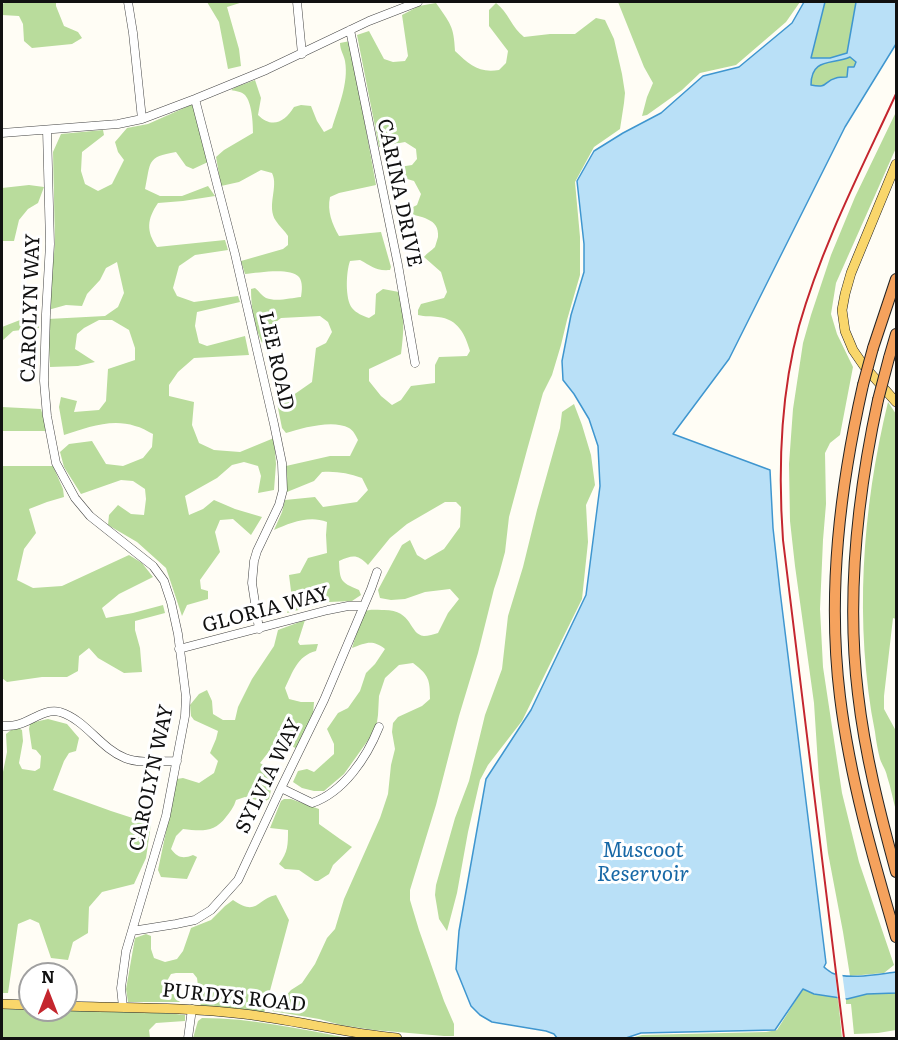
<!DOCTYPE html>
<html>
<head>
<meta charset="utf-8">
<style>
  body { margin:0 }
  #map { position:relative; width:898px; height:1040px; overflow:hidden; background:#fffdf5; font-family:Literata,serif }
  canvas { display:block }
  .frame { position:absolute; inset:0; border:3px solid #111; pointer-events:none }
  .north { position:absolute; left:18px; top:962px; width:60px; height:60px; box-sizing:border-box; background:#fff; border:2px solid #a0a0a0; border-radius:50%; rotate:0deg; font-size:16px; font-weight:700; line-height:24px; text-align:center; color:#111 }
  .north::after { content:''; display:block; margin:auto; width:21px; height:27px; background:#c4262e; clip-path:polygon(50% 0,100% 100%,50% 72%,0 100%) }
</style>
</head>
<body>
<div id="map">
<canvas width="898" height="1040"></canvas>
<div class="frame"></div>
<div class="north">N</div>
</div>
<script>
const ctx = document.querySelector('canvas').getContext('2d');
ctx.lineJoin = 'round';
function fill(path, color) {
  ctx.fillStyle = color;
  ctx.fill(path, 'evenodd');
}
function stroke(path, color, width, dash) {
  ctx.strokeStyle = color;
  ctx.lineWidth = width;
  ctx.lineCap = dash ? 'butt' : 'round';
  ctx.setLineDash(dash || []);
  ctx.stroke(path);
}
function label(font, color, halo, rows, align = 'center') {
  ctx.font = font + ' Literata,serif';
  ctx.lineWidth = 6;
  ctx.setLineDash([]);
  ctx.textBaseline = 'middle';
  ctx.strokeStyle = halo;
  ctx.fillStyle = color;
  for (const [text, x, y, turn = 0] of rows) {
    ctx.save();
    ctx.translate(x, y);
    ctx.rotate((+turn || 0) * Math.PI / 180);
    ctx.textAlign = isNaN(turn) ? turn : align;
    if (halo) ctx.strokeText(text, 0, 0);
    ctx.fillText(text, 0, 0);
    ctx.restore();
  }
}
fill(new Path2D(`
  M8 2H56V6L64 26 78 32 82 38 72 44 32 48 24 41 23 24 19 16 2 15V4Z
  M207 2H243L227 7 239 49 241 66 228 69 219 22Z
  M618 2H800L786 22 736 65 700 73 682 90 647 115 642 116 647 97 653 83 644 67Z
  M825 2H856L847 53 830 58H810Z
  M436 3C450 23 454 26 455 51 470 65 478 73 499 70L506 63 508 51 489 26V10L496 3C508 12 512 28 524 37L550 34H575L596 18 605 20 614 39 622 74 625 93 624 103 620 129 594 147 575 182 580 237V275L567 320 561 345 552 375 543 393 527 450 509 517 505 552 499 574 494 589 478 653 459 716 436 805 410 890V900L419 930 444 1001 454 1024V1036H444L374 1030 341 1025 319 1019 272 1011 291 990 302 983 315 964 327 938 335 929 344 899 380 818 388 794 391 765 395 749 392 732 393 723 398 717 422 706 430 699C430 680 429 675 413 663L399 665 385 678 379 696 378 715 376 729 344 774 324 791H314L302 788 293 782 298 771 307 769 314 772 334 754V744L327 729 338 713 348 708 360 691 366 673 375 664 385 649C372 639 366 643 352 648L363 612C369 609 375 610 382 610 414 609 408 634 424 636 428 636 434 634 438 633L448 613 459 599 450 589 425 592 405 599 391 600 380 598 378 590 402 545 410 540 417 555 425 560 444 549 460 527 461 507 456 502H445L407 524 390 538 368 565C357 554 353 555 339 561 340 581 340 582 359 590L361 595 352 601 329 602 287 613 292 599 289 575 300 573 308 558 327 553 326 535 327 522C309 515 290 523 274 530L282 512 285 500 315 497 323 507 357 502 368 490 362 478C348 473 336 471 322 472L314 481 287 492 286 466 330 456H350L358 440C356 436 353 430 349 428 333 419 302 428 286 433L282 428 277 403 289 398 312 382 316 348 326 343 332 332 328 322 320 316 281 318 272 325 262 343C254 325 251 308 251 289L255 288C259 291 262 296 266 298 276 302 291 298 301 297 302 291 303 282 299 277 290 267 258 273 245 274L241 261 283 249 288 245V236C285 231 279 226 276 221 266 206 279 187 272 173L261 170 239 182 221 186 216 157 224 150 253 133C253 123 252 103 245 95 242 92 236 91 231 90L236 87 255 80 261 98 258 115C272 129 285 122 294 107L301 105 311 106 317 121 324 132 332 128C338 108 349 83 345 61 344 55 340 50 340 43L350 41 376 185 339 193 330 197C327 211 332 224 339 236L381 232 391 267 390 270C374 271 372 266 360 260L350 261C346 272 345 299 352 308 356 313 363 316 369 318L375 314 376 294 383 289 399 292C405 315 404 330 401 354L369 369V381L381 396 392 405 401 400 411 386 435 383V365L439 357 467 356 470 351C465 334 458 319 438 317 432 316 425 317 418 315V310L421 304 444 298 447 292 441 272 424 257C427 253 431 251 435 247 436 244 437 240 438 237 440 218 420 217 406 213L407 210 417 205 421 194 414 181 404 178H391L388 175 393 168 412 165 417 159 416 149 405 142 379 147 357 35 369 31 384 59 393 62 405 61 408 56 402 15 419 6Z
  M850 56 857 62 847 77C841 77 836 77 831 80 822 86 823 88 811 85 811 57 833 65 850 56Z
  M193 104 208 162 193 169 186 166 176 152C146 157 151 162 145 189L160 196H182L208 186 215 196 183 201 158 203C147 219 146 231 157 247L225 240 228 250 195 255 179 266 173 288 177 296 194 302 238 296 240 302 197 312 195 326 199 343 207 346 245 336 249 355 194 358 178 372 169 385V396L194 402 192 425 199 443 214 450 240 452 274 438 276 464 274 490 258 493 261 476 258 466 244 462 232 465 217 478 185 496 189 515 203 509 214 500 235 509 262 517 251 535 233 519 220 520 215 532 220 552 200 580 201 589 208 591V599L187 605 182 616 166 568 137 542 108 525 109 515 118 505 131 514 144 515 146 499 145 489 133 481 121 480 81 494 64 467 60 452 69 444 92 441 106 464 123 466 143 458 152 447 153 434C147 431 141 427 135 426 111 418 86 428 64 435L59 407 61 397 77 401 74 412 99 410 106 401 108 369 135 360V348L129 330 112 320H99L84 328 77 334 75 349 95 362 78 366 50 367 48 319 105 316 118 307 124 293 117 262 106 268 100 280 87 294 82 306 66 305 48 310 55 244 53 152 61 134 103 130 104 135 82 152 81 171 85 184 98 191 112 184 124 160 118 152 115 142 127 128 148 124Z
  M896 112V148L836 283 831 314 837 334 853 367 840 435 830 443 825 453 826 504 823 540 820 609 823 667 842 793 859 862 894 965 884 973 850 976 843 932 828 853 819 780 814 703 795 566 790 521 789 464 793 409 803 343 811 315 831 255 855 197Z
  M29 185 44 187 38 203 28 209 19 220 14 241H2V188Z
  M39 316V328L13 331 2 341V346V327L20 320Z
  M888 402 896 414V619L893 618 884 696V709L896 731V811C893 800 891 788 887 776 886 770 882 765 880 759 878 751 876 741 875 732 854 624 862 509 888 402Z
  M574 404 582 425 591 455 595 485 586 505 588 542 582 599 522 721 488 765 480 780 468 832 457 893 447 931 439 919 435 895 436 885 455 818 469 781 485 715 502 669 508 616 523 567 537 510 560 428 562 412Z
  M2 407 41 409 47 431H2Z
  M2 466H53L63 489 64 497 47 502 29 509 36 533 24 549 17 580 33 588 62 586 129 555 142 563 153 577 119 594 102 608 106 618 133 613 163 605 165 613 135 621V630L140 648 142 672 124 673 98 658 89 648 79 656 78 671 67 677H42L7 682 2 678Z
  M305 620 298 642 300 645 318 644 316 651C297 656 293 672 285 688L289 699 301 702H314L313 715 296 748C275 740 273 747 260 763L275 772 269 799 264 802 245 797 236 800C234 807 230 812 226 817 214 833 201 831 183 829L176 836 171 849C178 858 183 859 193 855L197 857 187 879 161 877 158 870 177 779 183 778 199 783 214 773 218 761 210 753 216 739 218 731 194 720 191 716 190 705 199 694 207 690 212 701 213 714 223 720H235L238 707 252 679 274 646 278 630Z
  M48 719 67 724 79 738 76 751 69 753 64 761 53 790 111 811 151 824 146 858 134 884 102 892 89 907 88 933 73 942 68 960 51 958 39 923 30 919 18 924 8 993H2V777L7 752 6 734 11 730 18 728 22 730 23 741 19 763 22 769 35 771 40 768 41 756 36 750 32 749 29 729 30 723Z
  M284 799H291L319 809V824L340 839 352 847 333 865 329 874 318 881H315L299 870 285 869 279 864C288 852 288 845 288 830L270 828 281 801Z
  M276 895 289 920 264 1013 201 1008 197 978 193 973H176L171 974 167 981 166 990 175 995 180 1002H128L126 989 135 938 146 934 151 936V949L154 958 165 962 177 959 183 951 191 928 211 920 225 906 233 900C257 917 257 899 276 895Z
  M803 989C814 994 826 995 838 998L842 1038H631L642 1035 766 1032 777 1030Z
  M884 993H896V1030L878 1033 854 1034 851 1004H846V999L867 994Z
  M2 1009 158 1012 185 1015V1021L156 1023 149 1030 150 1038H2Z
  M202 1018C251 1018 300 1029 348 1038H193L198 1021Z`), '#b9dc9c');
const water = new Path2D(`
  M804 2H825L811 58H830L847 53 856 2H896V44L845 127 729 359 673 434 770 470 773 528 780 591 826 963 824 967C826 969 829 971 832 973 848 980 879 974 896 972V993L867 994 847 999 814 994 803 989 775 1030 641 1033 626 1038H557L554 1034 546 1031 492 1022 480 1015 471 1006 456 969 459 931 486 779 531 710 586 595 600 486 598 446 589 419 574 394 563 380 562 361 571 315 584 272V244L577 181 594 151 623 133 661 113 703 76 739 67 792 23ZM850 57 856 62 854 67H848L847 77C843 77 839 77 836 78 823 81 829 89 811 85 811 57 833 65 850 57Z`);
fill(water, '#b9e0f7');
stroke(water, '#3f96cf', 1.5);
fill(new Path2D(`
  M835 971 842 972 846 1002 838 1001Z`), '#fffdf5');
const minor = new Path2D(`
  M128 2 133 33 142 119
  M297 2 302 54
  M350 30 398 265 415 363
  M195 99 235 254 274 424 282 463 283 490 279 505 257 551 254 561 252 583 259 629
  M47 130 50 244 46 314 44 381 47 416 56 463 75 498 90 516 153 566 164 581 171 602 178 634 186 697 185 716 166 816 126 951 121 988 123 1007
  M2 133 118 124 142 119 195 99 266 70 369 21 418 2
  M179 649 328 610 348 606H363
  M2 726C6 726 11 726 16 725 31 722 44 708 60 712 86 720 100 748 125 758 140 764 161 761 177 761
  M281 788 312 803C344 792 367 757 379 727
  M132 931 176 924 195 920 211 910 238 880 281 788 324 700 371 589 377 572
  M188 1038 192 1009`);
const major = new Path2D(`
  M896 164 851 273 845 294 842 310 845 331 853 350 864 366 896 402
  M2 1004 30 1005
  M66 1006C125 1008 185 1007 244 1014 295 1020 345 1033 397 1038`);
const highway = new Path2D(`
  M873 348 896 279
  M889 358 896 334
  M863 385C840 487 827 592 840 697 850 779 873 858 896 937
  M878 400C857 497 846 596 858 694 865 755 880 813 896 872`);
stroke(minor, '#444', 9);
stroke(major, '#222', 10);
stroke(highway, '#222', 12);
stroke(minor, '#fff', 8);
stroke(major, '#f9d66b', 9);
stroke(highway, '#f5a25d', 10);
stroke(new Path2D(`
  M844 1038 783 540C778 469 780 396 799 326 822 245 861 170 896 94`), '#c4262e', 2);
const highwayBridge = new Path2D(`
  M863 385 873 348
  M878 400 889 358`);
stroke(highwayBridge, '#222', 12, []);
stroke(highwayBridge, '#f5a25d', 10);
label('20px', '#111', '#fff', [
  ["CARINA DRIVE",399,193,78],
  ["CAROLYN WAY",31,308,-88],
  ["LEE ROAD",276,361,77],
  ["GLORIA WAY",266,610,-15],
  ["SYLVIA WAY",269,776,-64],
  ["CAROLYN WAY",152,778,-78],
  ["PURDYS ROAD",234,998,6]
]);
label('italic 21px', '#1768a6', '#fff', [
  ["Muscoot",643,851],
  ["Reservoir",643,875]
]);
</script>
</body>
</html>
